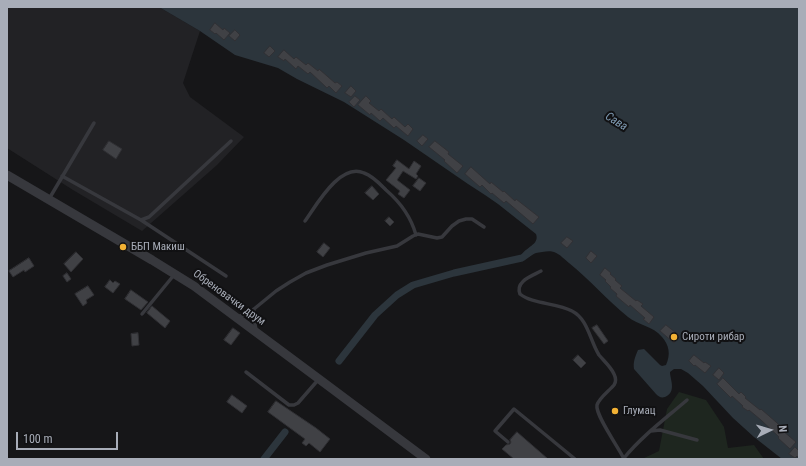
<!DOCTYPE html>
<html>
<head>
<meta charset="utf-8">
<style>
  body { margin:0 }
  #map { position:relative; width:806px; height:466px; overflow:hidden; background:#161618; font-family:"Roboto Condensed",sans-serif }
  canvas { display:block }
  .frame { position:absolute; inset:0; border:8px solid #a8adb8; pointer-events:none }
  .north { position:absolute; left:750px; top:410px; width:40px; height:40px; -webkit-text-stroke:3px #111113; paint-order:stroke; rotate:85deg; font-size:11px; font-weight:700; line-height:16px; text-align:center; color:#a8adb8 }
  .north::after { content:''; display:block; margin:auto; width:14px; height:18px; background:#a8adb8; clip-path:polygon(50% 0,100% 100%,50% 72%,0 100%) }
  .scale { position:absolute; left:16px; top:432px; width:102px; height:18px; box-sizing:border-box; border:2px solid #a8adb8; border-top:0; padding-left:5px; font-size:12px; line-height:14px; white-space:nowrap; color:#a8adb8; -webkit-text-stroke:3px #111113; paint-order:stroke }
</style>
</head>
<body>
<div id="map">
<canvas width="806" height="466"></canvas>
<div class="frame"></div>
<div class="north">N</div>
<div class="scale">100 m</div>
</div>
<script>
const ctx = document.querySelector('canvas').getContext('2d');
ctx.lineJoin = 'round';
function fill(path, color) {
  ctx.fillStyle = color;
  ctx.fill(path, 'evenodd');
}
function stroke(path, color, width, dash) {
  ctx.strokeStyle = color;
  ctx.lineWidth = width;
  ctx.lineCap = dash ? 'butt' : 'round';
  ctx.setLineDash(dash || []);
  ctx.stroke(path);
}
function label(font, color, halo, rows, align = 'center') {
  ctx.font = font + ' "Roboto Condensed",sans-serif';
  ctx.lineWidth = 4;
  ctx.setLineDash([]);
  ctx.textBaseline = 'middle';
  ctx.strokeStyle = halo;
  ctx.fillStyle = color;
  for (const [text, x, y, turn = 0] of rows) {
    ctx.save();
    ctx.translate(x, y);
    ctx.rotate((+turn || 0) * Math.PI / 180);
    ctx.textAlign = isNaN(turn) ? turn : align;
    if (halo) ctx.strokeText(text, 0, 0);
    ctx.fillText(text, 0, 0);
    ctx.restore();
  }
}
fill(new Path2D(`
  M7 7H159L200 31 183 83 190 97 244 137 217 165 142 231 73 190 7 148Z`), '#222225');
fill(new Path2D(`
  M679 392 706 400 724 427 728 448 754 445 764 459H642L659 451 667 409Z`), '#1e261f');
fill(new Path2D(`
  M159 7H799V459H782L754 437 733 418 703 386 688 373 681 369H674L670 372C670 379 677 392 665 397 661 398 659 397 656 394L634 369C633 362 635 357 638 350L644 349 660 365 662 366 666 365C671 354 669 345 662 337 653 326 638 325 628 317 607 300 590 280 569 263 565 260 560 254 554 252 550 250 541 252 536 253 531 255 528 258 522 258L521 256C525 247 540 245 536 234L498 204 485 195 468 184 404 140 344 102 297 79 278 68 235 55 200 31Z`), '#2c353c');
stroke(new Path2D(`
  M339 361 375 315 397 295 413 285 454 273 522 258 529 253
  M264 459 285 432`), '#2c353c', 7);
const building = new Path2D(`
  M215 23 223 30 224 28 230 33 224 40 216 33 215 34 210 30Z
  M235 30 240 35 235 41 229 36Z
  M270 46 275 51 269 57 264 53Z
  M284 50 294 59 296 57 306 65 308 63 318 71 319 69 335 83 337 82 342 86 336 93 329 86 327 88 310 72 308 74 298 66 296 69 285 59 284 61 278 57Z
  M351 86 356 91 351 97 345 93Z
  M355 96 360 100 354 107 349 102Z
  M366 96 371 101 369 103 379 111 381 109 392 119 394 117 405 127 408 124 413 129 408 136 396 126 394 128 383 118 380 121 371 113 370 115 358 105Z
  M423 135 428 139 422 146 417 141Z
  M109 141 122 149 116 159 103 150Z
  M435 141 449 152 448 154 463 166 457 173 444 161 445 160 429 147Z
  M397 160 409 169 414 161 421 166 416 174 418 176 416 179 403 171 397 180 410 190 404 198 398 194 400 191 386 180 396 168 393 166Z
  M471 167 490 184 491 182 503 192 504 191 515 201 516 199 539 217 533 224 506 201 504 203 492 193 491 194 482 185 480 187 465 174Z
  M419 178 426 183 420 191 413 186Z
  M372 186 379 194 373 200 365 193Z
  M389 217 394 222 390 226 385 221Z
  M567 237 573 241 567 248 561 243Z
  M324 243 330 248 323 257 317 252Z
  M591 251 597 256 591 263 586 258Z
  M76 252 83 259 71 272 64 264Z
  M29 258 34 266 25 272 24 270 13 277 9 271Z
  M605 268 611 273 610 274 616 279 615 280 622 286 620 288 636 301 637 300 643 304 641 306 654 317 649 324 643 319 645 318 630 305 629 307 616 296 617 294 610 288 611 287 605 281 606 280 600 275Z
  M67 273 71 279 67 282 63 276Z
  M110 280 113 283 115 281 120 284 113 293 105 287Z
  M88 286 94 295 86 300 87 303 83 306 75 294Z
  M131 290 148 302 141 310 125 299Z
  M152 306 170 321 165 328 147 313Z
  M597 325 608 341 604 344 592 328Z
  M666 325 680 336 674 343 660 331Z
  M233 328 240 333 231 345 224 340Z
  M138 333 139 345 132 346 131 334Z
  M578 355 586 363 581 368 573 360Z
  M694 355 704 363 705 362 711 366 705 373 695 365 694 366 689 361Z
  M719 368 724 373 719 380 713 375Z
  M723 378 739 394 741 392 746 397 745 398 760 410 761 409 776 422 783 429 782 430 796 442 790 449 778 438 779 437 761 420 749 410 748 411 742 407 743 406 732 396 731 398 717 384Z
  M232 395 247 406 242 413 227 402Z
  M276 401 316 428 330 439 320 452 309 443 306 446 302 443 305 439 268 412Z
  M517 432 548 459H514L502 449 506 445 510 444 511 442 510 440Z
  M795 447 799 451V458L797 456 795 458 789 454Z`);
fill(building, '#404145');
stroke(building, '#303034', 1);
stroke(new Path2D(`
  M62 176 141 220 149 217 231 141
  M49 199 94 123
  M141 220 226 276
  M305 221C316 206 340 162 364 173 373 176 380 184 386 190 400 202 411 217 416 235
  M541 271C532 276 515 281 520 294 532 304 557 303 572 311 588 319 590 341 599 355 604 361 611 367 614 374 616 378 616 382 614 385 609 391 599 398 597 405 595 415 619 448 624 459
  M254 309V318L256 330
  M142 314 174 275
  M237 317 246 314 254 309 276 291 290 282 306 273 327 265 366 253 397 246 413 236 418 234 437 238 442 237 452 226 459 221 466 219H472L484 227
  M246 372 289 405H294L298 403 318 380
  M651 431 660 430 697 440
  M508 442 495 431 514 409 575 459
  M624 458C642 436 665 419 687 400`), '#37383d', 3.5);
stroke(new Path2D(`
  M7 175 152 260 194 286 319 379 426 459`), '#37383d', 9);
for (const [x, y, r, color] of [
  [123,247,4,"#f2b134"],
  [674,337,4,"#f2b134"],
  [615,411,4,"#f2b134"]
]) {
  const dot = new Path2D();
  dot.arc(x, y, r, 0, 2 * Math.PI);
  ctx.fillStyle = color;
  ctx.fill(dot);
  stroke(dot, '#111113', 1.5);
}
label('11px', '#a8adb8', '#111113', [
  ["ББП Макиш",131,247],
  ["Сироти рибар",682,337],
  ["Глумац",623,411]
], 'left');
label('11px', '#a8adb8', '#111113', [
  ["Обреновачки друм",229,298,36]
]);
label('italic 12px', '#7f9bb3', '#111113', [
  ["Сава",616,122,32]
]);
</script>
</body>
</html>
